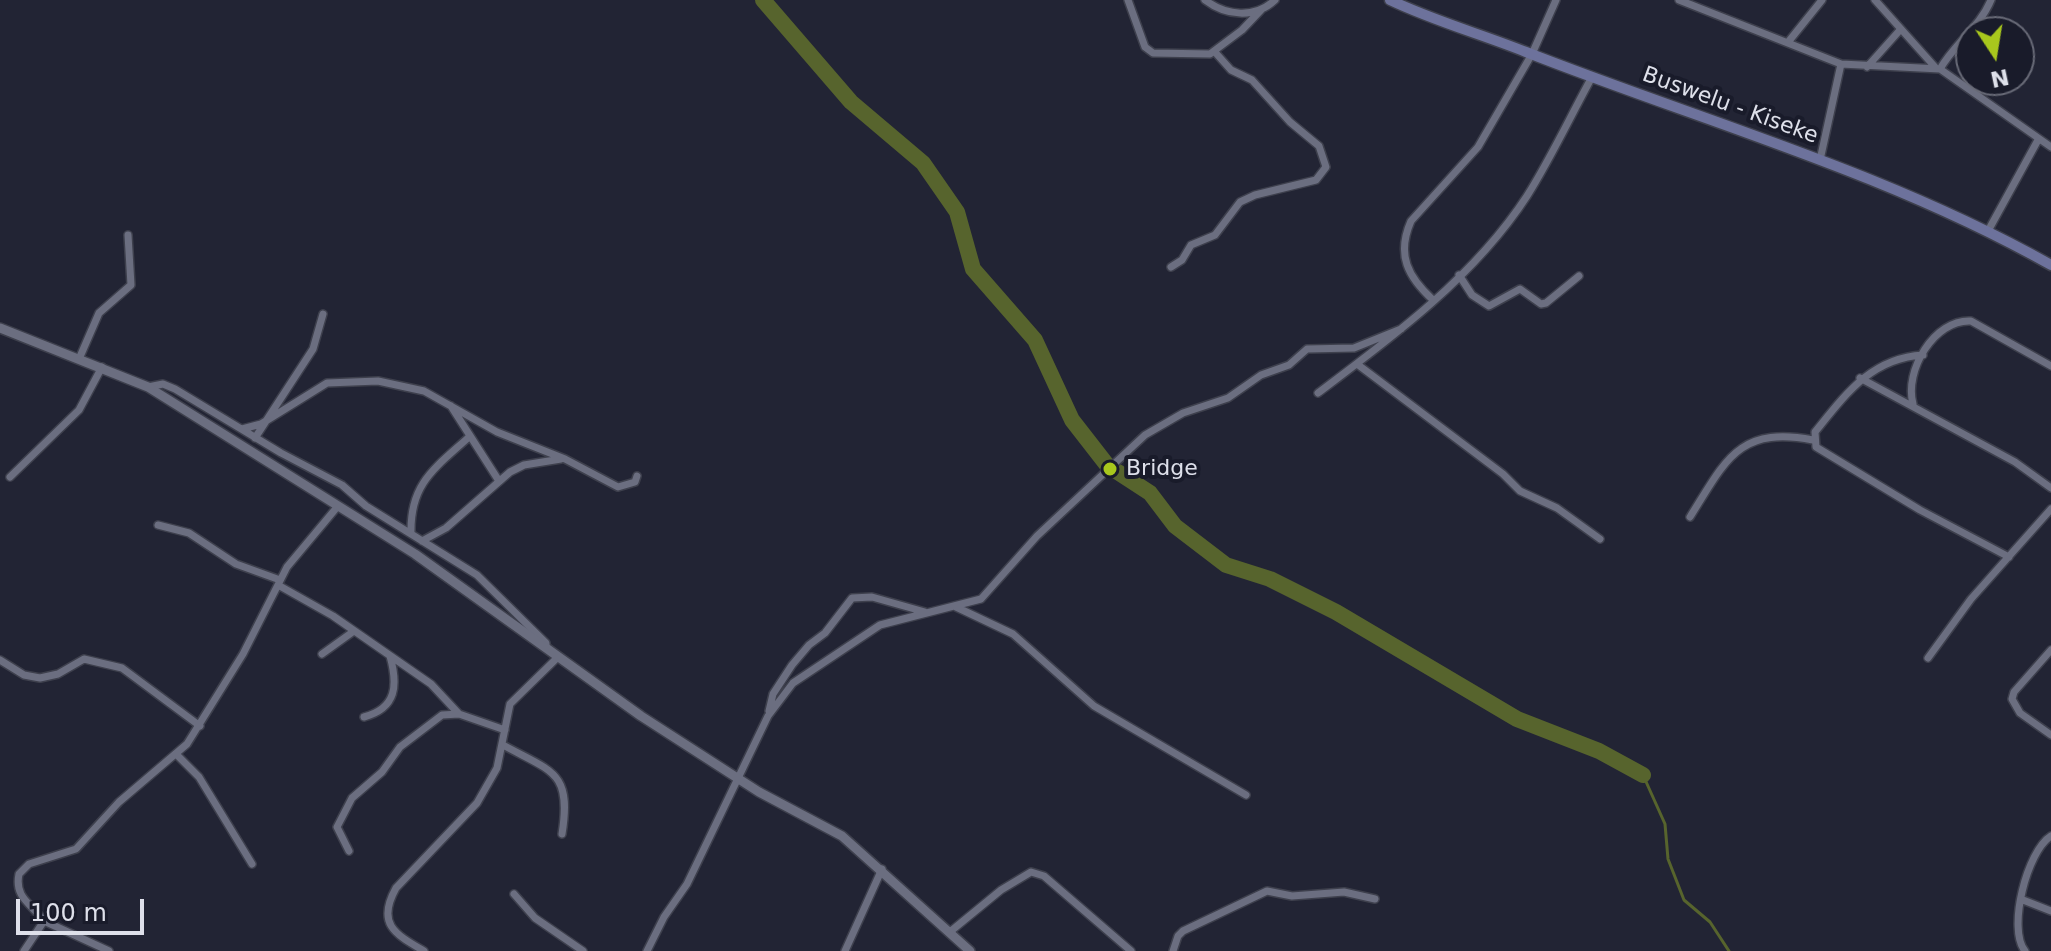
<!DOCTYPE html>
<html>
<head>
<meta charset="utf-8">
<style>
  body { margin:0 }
  #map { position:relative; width:2051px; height:951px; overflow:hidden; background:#222434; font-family:"DejaVu Sans",sans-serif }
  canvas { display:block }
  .north { position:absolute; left:1955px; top:16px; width:80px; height:80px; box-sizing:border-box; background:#191b2a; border:2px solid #686a77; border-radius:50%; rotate:168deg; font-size:22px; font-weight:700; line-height:32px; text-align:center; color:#dee0ea }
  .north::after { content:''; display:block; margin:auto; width:28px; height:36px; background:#a8c71d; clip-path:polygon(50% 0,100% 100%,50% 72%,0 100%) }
  .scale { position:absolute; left:16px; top:899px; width:128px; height:36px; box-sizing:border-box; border:4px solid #dee0ea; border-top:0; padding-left:10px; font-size:24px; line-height:28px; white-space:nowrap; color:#dee0ea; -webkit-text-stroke:6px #191b2a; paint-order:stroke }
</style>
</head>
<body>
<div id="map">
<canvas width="2051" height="951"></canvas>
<div class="north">N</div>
<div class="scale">100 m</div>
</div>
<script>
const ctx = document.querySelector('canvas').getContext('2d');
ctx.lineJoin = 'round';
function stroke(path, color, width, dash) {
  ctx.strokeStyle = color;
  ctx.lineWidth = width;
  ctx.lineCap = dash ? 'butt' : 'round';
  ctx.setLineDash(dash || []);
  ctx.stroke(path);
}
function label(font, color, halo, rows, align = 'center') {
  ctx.font = font + ' "DejaVu Sans",sans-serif';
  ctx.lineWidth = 8;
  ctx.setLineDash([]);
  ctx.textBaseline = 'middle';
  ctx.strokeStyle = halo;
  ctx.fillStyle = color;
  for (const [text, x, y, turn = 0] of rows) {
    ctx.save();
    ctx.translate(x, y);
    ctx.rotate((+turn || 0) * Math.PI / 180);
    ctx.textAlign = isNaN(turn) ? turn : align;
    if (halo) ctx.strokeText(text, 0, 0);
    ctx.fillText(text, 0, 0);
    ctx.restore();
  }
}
stroke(new Path2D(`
  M1643 775 1665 824 1668 859 1684 900 1710 922 1729 951`), '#57642d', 3);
stroke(new Path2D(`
  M763 0 851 102 923 163 957 212 973 269 1035 340 1072 420 1107 465 1150 493 1175 526 1226 565 1270 579 1336 612 1517 719 1599 751 1643 775`), '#57642d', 16);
const minor = new Path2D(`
  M1128 0 1145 47 1153 53 1210 54 1242 30 1261 10
  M1205 0C1226 16 1255 19 1275 0
  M1679 0 1841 64 1940 69 2051 147
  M1875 0 1935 67
  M1789 41 1822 0
  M1867 67 1900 30
  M1940 69C1954 44 1980 27 1991 0
  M1820 160 1841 64
  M1988 231 2038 140
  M1171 267 1182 260 1191 245 1215 235 1240 202 1255 195 1316 180 1326 167 1319 146 1290 122 1252 80 1231 70 1214 51
  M1459 275 1472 295 1489 306 1520 289 1541 304 1546 303 1579 276
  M1433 300C1408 277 1396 255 1411 221L1478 147 1532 54 1556 0
  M1923 355C1871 358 1845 395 1815 432L1816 447 1920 510 2009 557
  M79 359 99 313 131 285 128 235
  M1357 364 1503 474 1520 491 1557 508 1600 539
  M1860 378 2015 462 2051 488
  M148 387 163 384 175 389 281 453 342 485 366 506 477 575 546 643V648
  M1318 393C1393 337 1475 276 1527 196 1551 158 1570 117 1592 77
  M1913 404C1904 371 1934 319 1971 321L2051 366
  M451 406 499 481
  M242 429 261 424 327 383 378 381 424 391 497 432 565 459 618 487 635 482 637 476
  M255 438 313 349 323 314
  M10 477 79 410 102 367
  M1690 517C1726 460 1738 426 1813 440
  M158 525 189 533 236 564 280 580
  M411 533C410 483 435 468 469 437
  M422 541 446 528 510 472 524 465 561 459
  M278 585 333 616 431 684 459 714 505 730
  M956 607 1013 634 1094 706 1246 795
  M2051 650 2014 692 2012 699 2020 713 2051 735
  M322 654 354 631
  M1928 658 1971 599 2051 509
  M0 660 24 675 40 678 58 674 84 659 122 668 200 726
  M769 711 773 694 792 665 809 645 825 633 852 598 872 597 925 612
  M364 717C397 708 398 685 390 656
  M503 745C552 772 572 771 562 834
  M176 754 199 777 252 864
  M349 851 337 827 352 798 382 772 400 747 442 715 459 714
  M514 894 535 918 583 951
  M2023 900 2051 911
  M44 921 109 951
  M951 931 1001 890 1031 872 1044 876 1131 951
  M24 951 44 921C32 904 14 898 19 874L29 864 76 849 119 802 187 744 243 654 287 567 338 506
  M424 951C395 934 376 924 396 888L477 803 497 768 510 704 558 657
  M647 951 664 917 687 884 768 716 793 683 880 625 981 599 1037 536 1145 435 1183 413 1228 398 1261 375 1289 365 1307 349 1354 348 1401 329
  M845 951 882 869
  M1173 951 1178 936 1183 931 1267 891 1292 896 1344 892 1375 899
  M2025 951C2007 929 2027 851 2051 836`);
const tertiary = new Path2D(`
  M0 328 148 387 415 554 641 716 759 792 842 836 970 951`);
const secondary = new Path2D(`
  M1390 0C1434 21 1481 34 1526 52 1702 121 1886 172 2051 265`);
stroke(minor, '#3e404d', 10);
stroke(tertiary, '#3e404d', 12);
stroke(secondary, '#3e404d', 13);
stroke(minor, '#6b6e80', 7);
stroke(tertiary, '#6b6e80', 9);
stroke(secondary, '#6d729c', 10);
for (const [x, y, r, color] of [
  [1110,469,8,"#a8c71d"]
]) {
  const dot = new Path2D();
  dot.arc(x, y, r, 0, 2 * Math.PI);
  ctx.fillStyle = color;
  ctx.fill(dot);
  stroke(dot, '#191b2a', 3);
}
label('22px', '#dee0ea', '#191b2a', [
  ["Buswelu - Kiseke",1730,106,20]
]);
label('22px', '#dee0ea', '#191b2a', [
  ["Bridge",1126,469]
], 'left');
</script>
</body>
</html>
